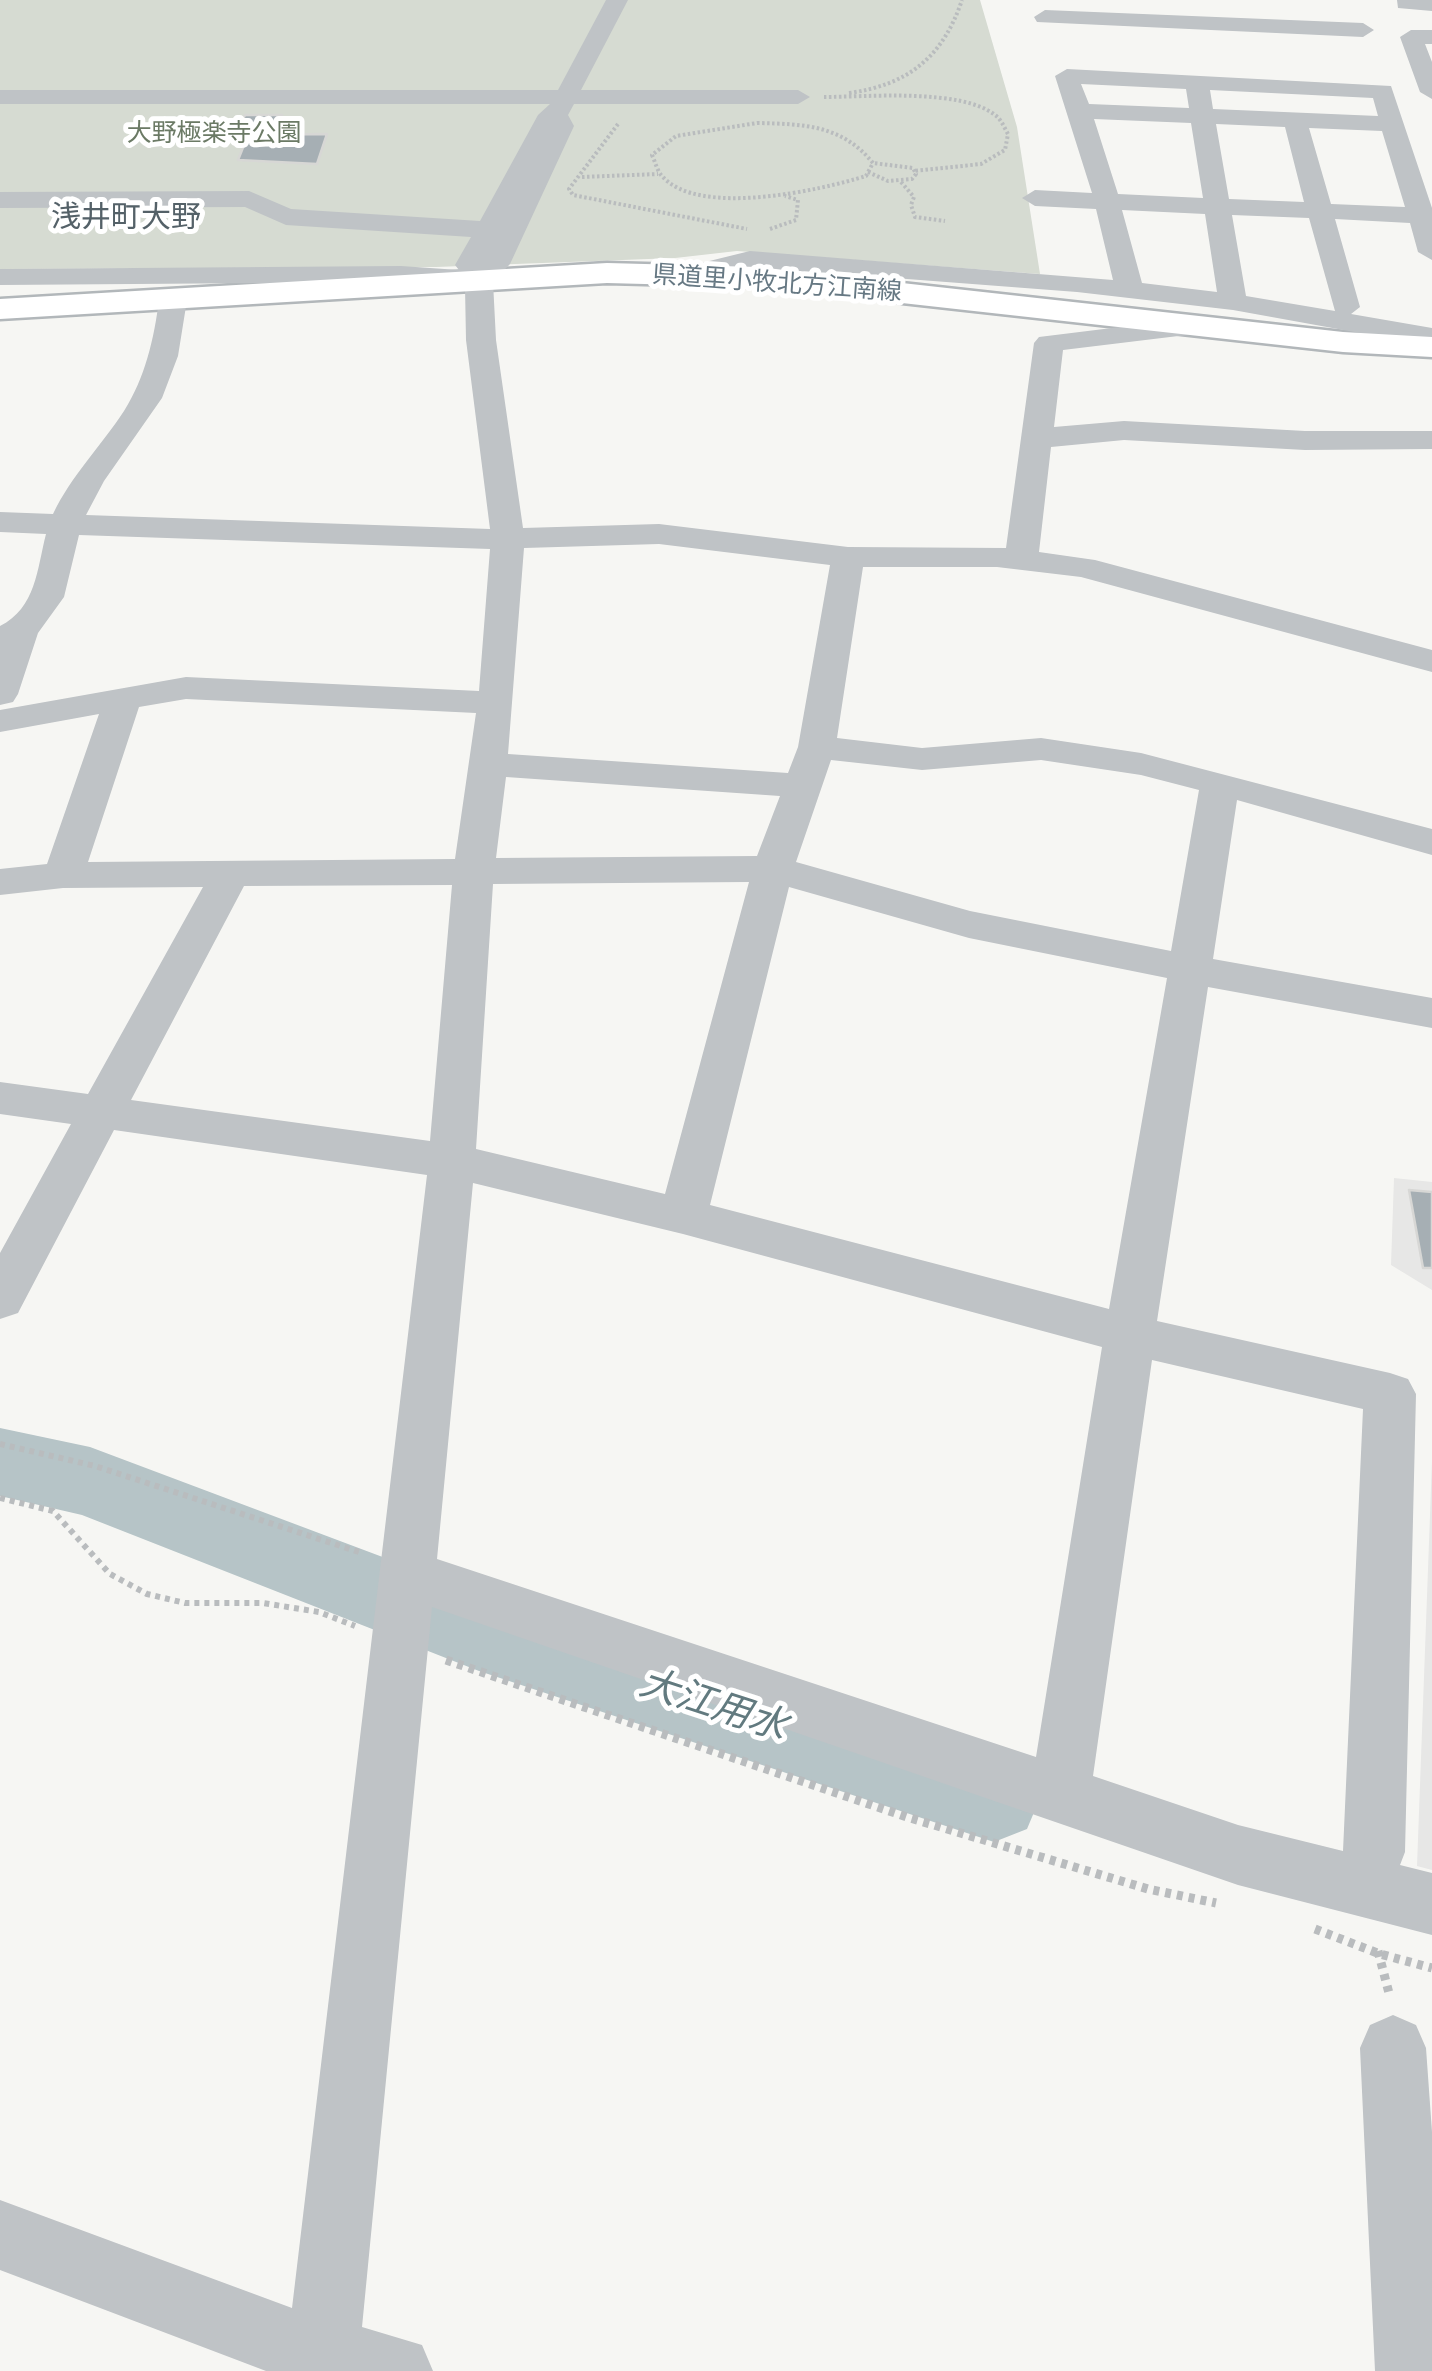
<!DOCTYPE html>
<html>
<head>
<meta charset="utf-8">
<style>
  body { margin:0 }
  canvas { display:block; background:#f6f6f3 }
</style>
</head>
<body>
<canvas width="1432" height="2371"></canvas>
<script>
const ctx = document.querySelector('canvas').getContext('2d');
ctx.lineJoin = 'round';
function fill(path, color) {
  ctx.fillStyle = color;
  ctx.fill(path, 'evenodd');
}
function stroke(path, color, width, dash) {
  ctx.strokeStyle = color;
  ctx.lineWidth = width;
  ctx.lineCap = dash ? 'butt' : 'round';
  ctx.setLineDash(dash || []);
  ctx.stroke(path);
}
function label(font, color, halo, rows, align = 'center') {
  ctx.font = font + ' Karla,"Noto Sans JP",sans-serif';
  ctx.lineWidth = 10;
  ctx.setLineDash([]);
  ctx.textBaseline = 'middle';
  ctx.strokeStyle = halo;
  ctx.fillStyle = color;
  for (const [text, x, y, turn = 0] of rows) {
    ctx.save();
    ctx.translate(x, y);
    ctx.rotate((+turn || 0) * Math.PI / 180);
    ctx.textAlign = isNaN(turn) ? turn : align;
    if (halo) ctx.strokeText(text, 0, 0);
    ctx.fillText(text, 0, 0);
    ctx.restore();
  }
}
fill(new Path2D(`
  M1394 1178 1432 1182V1290L1391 1265Z
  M1432 1461V1870L1417 1866Z`), '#e7e7e6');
fill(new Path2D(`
  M0 0H980L1017 127 1040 274 737 251 675 258 436 267 0 269Z`), '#d6dbd2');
fill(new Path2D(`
  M0 1428 90 1447 481 1594 994 1754 1027 1767 1040 1798 1027 1829 994 1842 479 1671 82 1515 0 1496Z`), '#b6c4c7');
const building = new Path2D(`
  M245 115H282L276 130H238Z
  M327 134 317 164 238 160 248 135Z
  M1409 1190 1432 1192V1268H1423Z`);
fill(building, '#a6afb4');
stroke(building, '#d7d7d5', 2.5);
const major = new Path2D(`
  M607 263 758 267 1343 332 1432 337V357L1343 352 758 287 607 283 0 319V299Z`);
stroke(major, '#b2b7ba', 5);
stroke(new Path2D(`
  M849 93C908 85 943 57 962 0
  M824 97C866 97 961 88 995 115 1001 119 1004 127 1008 134L1005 150 981 164 914 171
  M757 123C804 124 842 125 873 163L866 176C821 190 698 218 662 176 657 171 655 161 652 155L676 136Z
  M618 124 569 189 573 195 747 229
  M868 172 888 181 912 179 916 174 913 168 873 163
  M582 177 658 174
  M901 182 914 197 911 205 915 217 945 221
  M770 229 796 220 798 200 785 196`), '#b9bcbe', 4, [2.5, 2.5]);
stroke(new Path2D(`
  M0 1444 95 1466 362 1553
  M0 1498 53 1511 110 1574 147 1594 185 1603H263L319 1612 355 1626`), '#b9bcbe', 6, [5, 5]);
stroke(new Path2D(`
  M446 1660 907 1817 1148 1889 1216 1903
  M1315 1929 1380 1954 1432 1968
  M1378 1951 1390 1997`), '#b9bcbe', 9, [6, 6]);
fill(new Path2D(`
  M606 0H628L581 90H798L810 97 798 104H574L568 115 574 126 510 264 493 282 496 340 523 528 659 524 848 547 1006 548 1034 343 1039 337 1193 318 1203 321 1207 327 1203 333 1063 350 1054 427 1124 421 1305 431H1432V449L1305 450 1124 440 1051 447 1039 552 1095 560 1432 650V672L1081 577 997 567H863L837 738 922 748 1041 738 1141 753 1432 829V855L1237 800 1213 959 1432 998V1028L1208 987 1157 1321 1390 1373 1408 1379 1416 1394 1405 1852 1400 1865 1432 1873V1935L1238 1885 432 1607 362 2327 422 2345 433 2371H266L0 2270V2200L292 2308 427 1175 114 1130 18 1313 0 1319V1253L71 1124 0 1114V1082L88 1094 203 887 63 888 0 895V869L47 864 99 714 0 732V710L186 677 479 691 490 549 79 535 64 597 38 633 18 694 13 702 0 705V626C36 608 37 569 46 534L0 532V512L53 514C71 476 101 446 124 411 145 378 154 339 159 300L163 294H183L187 300 178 356 162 398 104 481 86 515 490 529 466 340 465 287 401 282 0 285V269L401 266 459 270 455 265 471 237 286 225 245 207 0 208V192L249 191 291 209 480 221 538 115 550 104H0V90H558ZM659 544 830 565 798 747 788 773 508 754 524 548ZM186 699 476 713 455 859 88 862 139 707ZM831 760 922 770 1041 760 1141 775 1199 790 1171 951 970 911 796 862ZM506 777 780 796 757 856 496 858ZM749 882 665 1194 476 1149 493 884ZM452 885 430 1141 131 1100 244 886ZM789 887 969 938 1167 978 1109 1309 710 1205ZM473 1183 683 1234 1102 1347 1036 1757 437 1559ZM1152 1360 1363 1409 1343 1851 1238 1825 1093 1776Z
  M1397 0H1432V11L1398 8Z
  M1045 10 1363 23 1374 30 1363 37 1037 22 1034 17Z
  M1411 30H1432V44H1425L1432 62V99L1420 92 1400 37Z
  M1067 69 1391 86 1432 208V260L1418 252 1410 223 1335 219 1360 307 1351 314 1432 328V346L1233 310 1077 292 750 267 691 282 677 274 681 268 750 251 1113 280 1096 209 1035 206 1022 198 1035 190 1092 193 1055 76ZM1081 84 1186 89 1189 108 1089 104ZM1210 90 1373 98 1378 116 1213 109ZM1094 119 1191 123 1203 198 1118 194ZM1216 124 1285 127 1304 202 1229 199ZM1309 128 1382 131 1405 207 1331 204ZM1122 210 1205 214 1217 292 1142 283ZM1232 215 1309 218 1335 311 1246 296Z
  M1393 2015 1416 2025 1426 2048 1432 2132V2371H1375L1360 2048 1370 2025Z`), '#bfc3c6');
fill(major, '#fff');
label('25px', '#6b7a65', '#fff', [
  ["大野極楽寺公園",214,134]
]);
label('25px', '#667883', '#fff', [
  ["県道里小牧北方江南線",777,284,4]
]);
label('30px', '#546168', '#fff', [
  ["浅井町大野",126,218]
]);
label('italic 38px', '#627a7f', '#fff', [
  ["大江用水",713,1706,18]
]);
</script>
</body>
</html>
